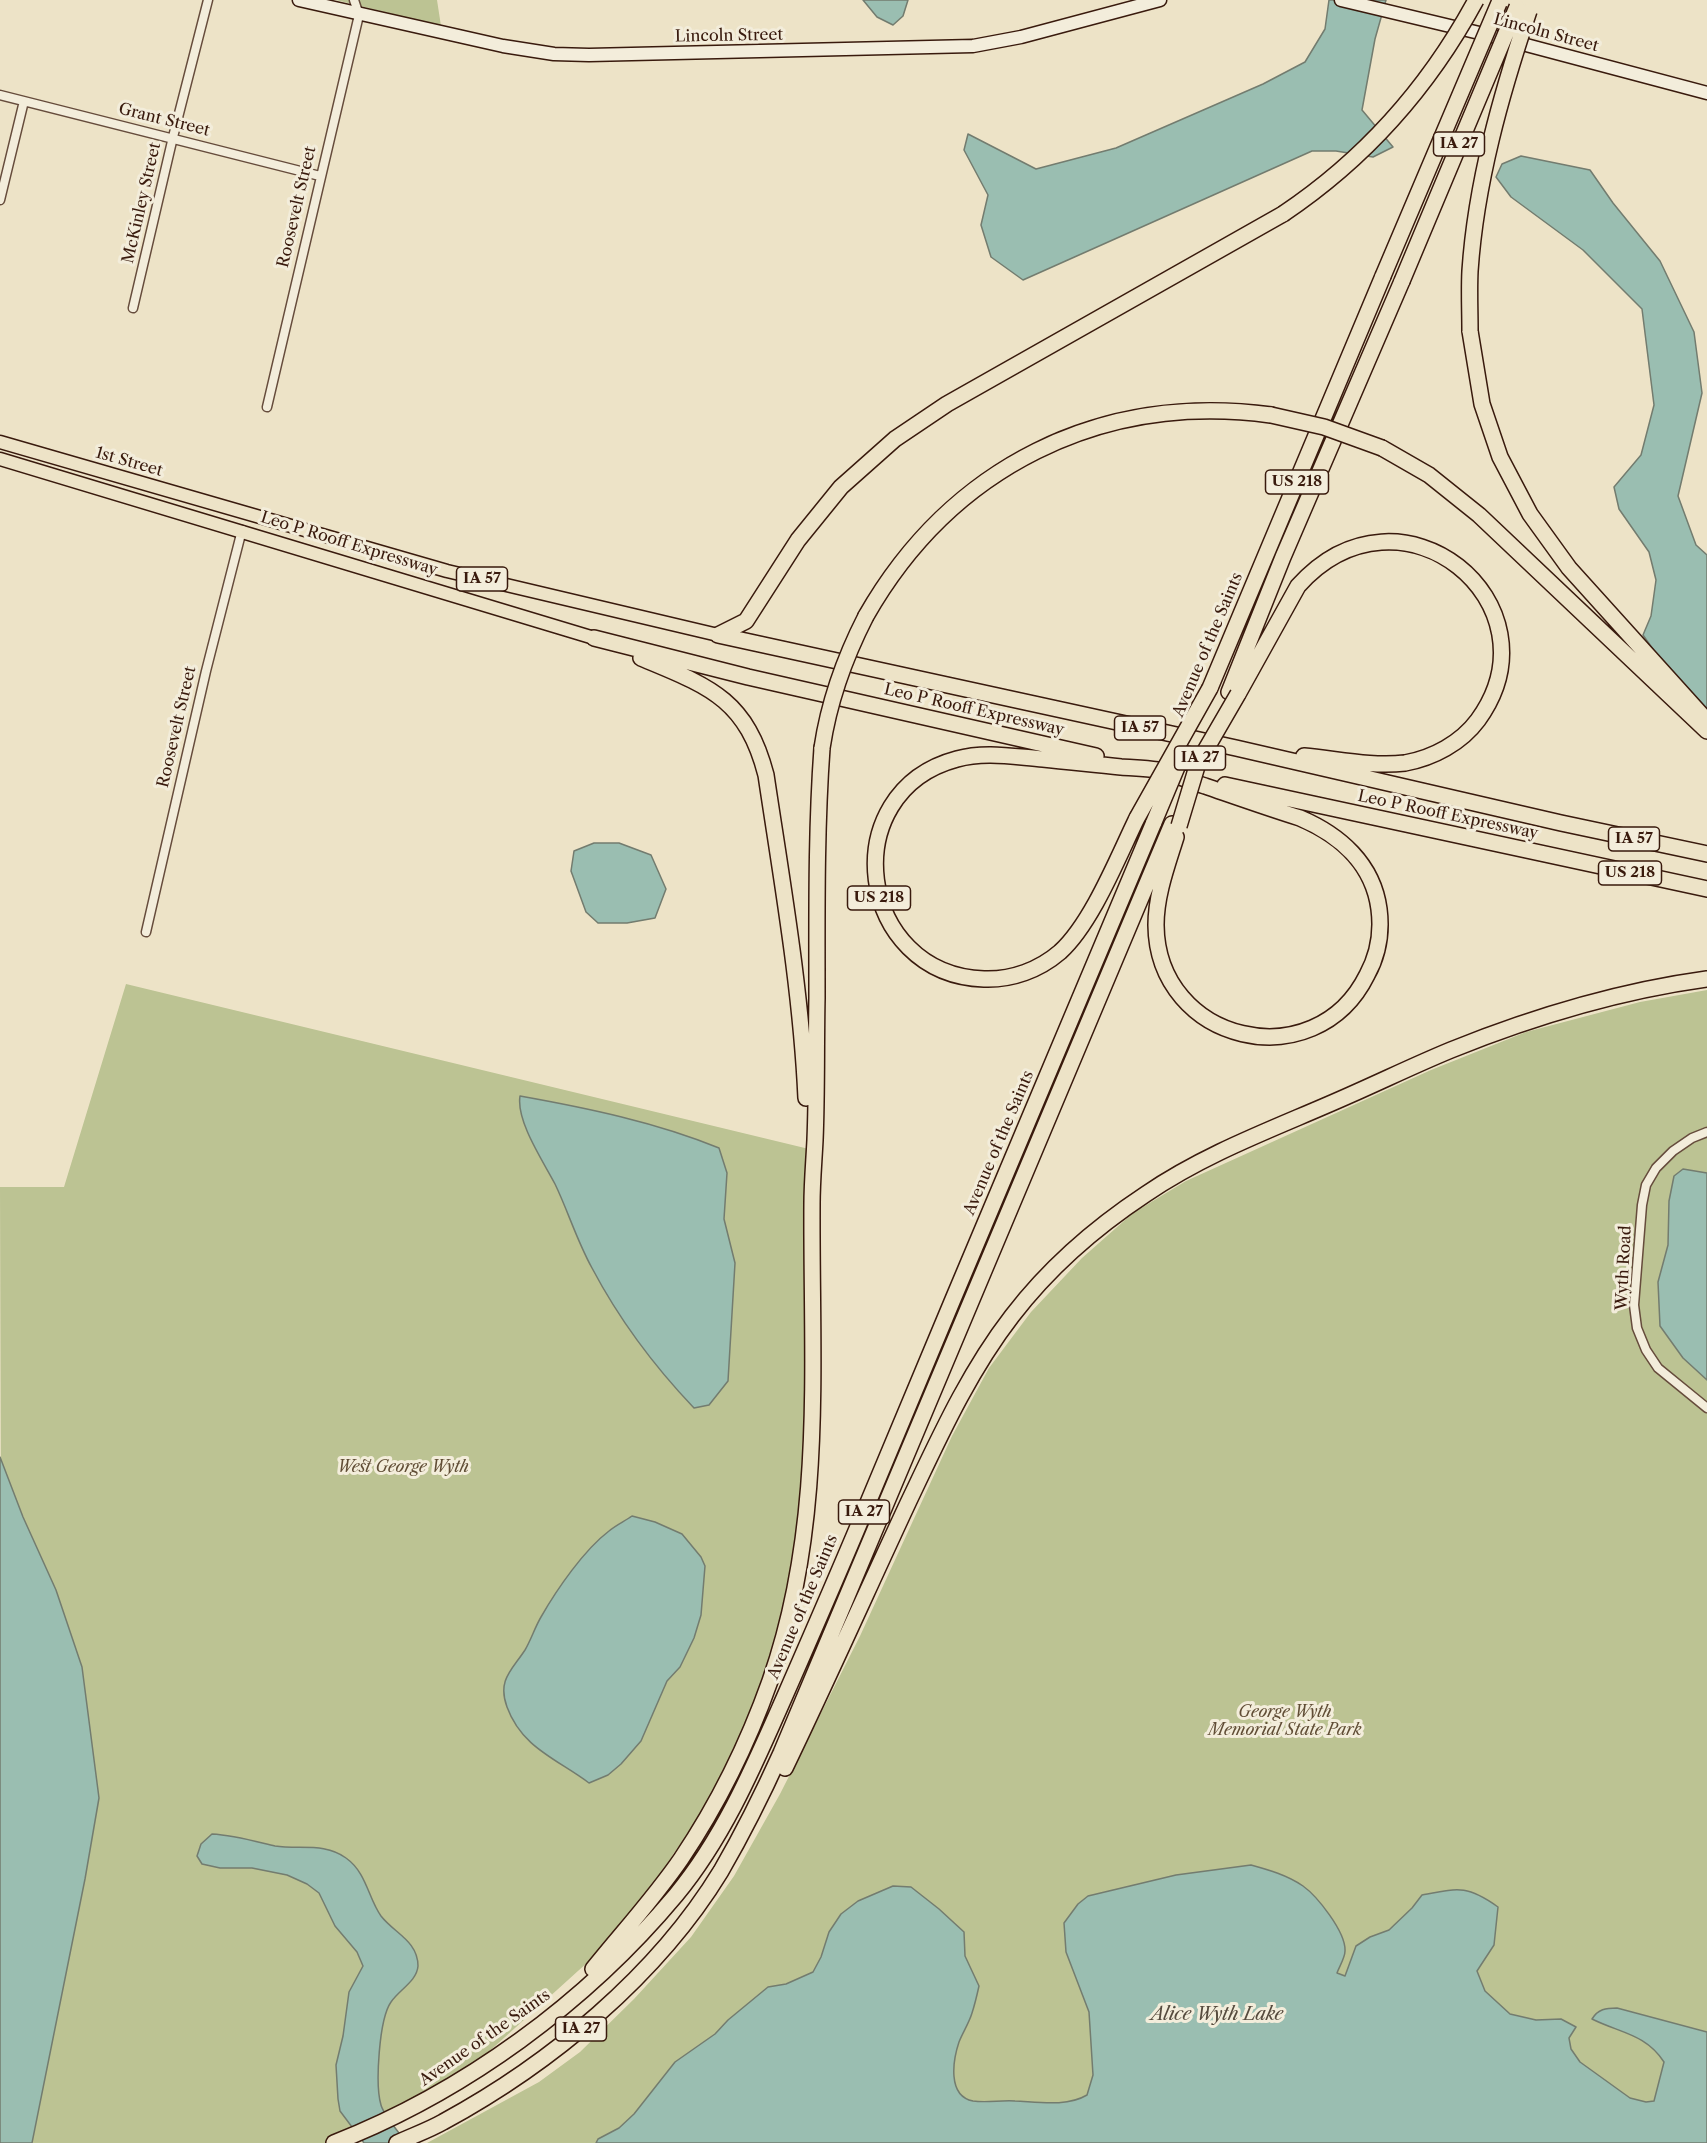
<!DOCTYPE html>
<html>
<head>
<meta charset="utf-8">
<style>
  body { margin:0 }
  canvas { display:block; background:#ede3c7 }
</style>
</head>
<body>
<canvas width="1707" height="2143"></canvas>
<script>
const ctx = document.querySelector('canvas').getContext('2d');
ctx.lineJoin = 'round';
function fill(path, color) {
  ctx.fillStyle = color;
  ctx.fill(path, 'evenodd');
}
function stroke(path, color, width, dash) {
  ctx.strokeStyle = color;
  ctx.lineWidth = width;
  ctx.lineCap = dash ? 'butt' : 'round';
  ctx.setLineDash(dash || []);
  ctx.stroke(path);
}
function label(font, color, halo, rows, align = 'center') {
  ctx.font = font + ' "Libre Caslon Text",serif';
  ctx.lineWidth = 6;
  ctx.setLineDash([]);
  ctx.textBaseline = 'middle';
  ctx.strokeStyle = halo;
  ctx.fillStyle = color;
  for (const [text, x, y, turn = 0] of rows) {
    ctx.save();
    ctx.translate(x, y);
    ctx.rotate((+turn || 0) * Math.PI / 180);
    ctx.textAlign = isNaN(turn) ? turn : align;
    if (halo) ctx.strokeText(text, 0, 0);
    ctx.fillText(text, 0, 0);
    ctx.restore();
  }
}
fill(new Path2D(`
  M336 0H437L441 26Z
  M126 984 809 1149 813 1379 801 1558 770 1680 722 1788 674 1853 631 1923 452 2085 325 2143H3L0 1187H64Z
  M1707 990V2143H427L539 2082 580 2052 634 1999 691 1937 734 1876 780 1794 860 1636 952 1436 989 1368 1031 1312 1082 1258 1133 1213 1186 1181 1431 1070 1526 1032 1640 1002Z`), '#bcc393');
const water = new Path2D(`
  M863 0H908L903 16 893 25 877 17Z
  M1329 0H1386L1375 39 1362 110 1393 147 1373 157 1336 151H1312L1023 280 991 257 981 225 988 195 964 150 968 134 1036 169 1116 148 1263 84 1305 62 1325 29Z
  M1521 156 1590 170 1613 203 1660 261 1694 332 1702 393 1678 496 1696 545 1707 555V709L1657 655 1643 635 1651 616 1656 580 1649 552 1619 509 1614 487 1641 455 1654 405 1642 309 1583 250 1511 197 1496 177 1502 164Z
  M594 843H619L651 855 666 889 655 918 627 923H598L586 912 571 871 574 851Z
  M520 1096C587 1108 655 1122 719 1148L727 1173 724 1219 735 1263 728 1381 709 1405 694 1408C653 1365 620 1321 592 1268 577 1241 568 1211 555 1184 543 1161 516 1121 520 1096Z
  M1683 1169 1707 1173V1380L1683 1358 1660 1326 1658 1282 1668 1245 1669 1201 1674 1176Z
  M0 1457 23 1517 56 1590 82 1667 99 1798 85 1879 32 2143H0Z
  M632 1516 655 1522 682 1534 701 1557 705 1566 701 1615 694 1638 680 1667 667 1681 641 1741 621 1764 608 1775 589 1783C557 1759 522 1748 507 1707 497 1680 512 1670 525 1650 531 1640 535 1627 541 1617 557 1589 584 1550 609 1531 616 1525 625 1521 632 1516Z
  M212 1834C233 1835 254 1841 275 1846 299 1850 325 1842 346 1858 367 1873 368 1898 381 1916 394 1933 418 1941 418 1966 417 1981 399 1990 391 2002 379 2019 375 2085 381 2105 384 2116 400 2133 406 2143H364L340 2111 338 2099 336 2065 343 2036 349 1992 363 1966 357 1952 335 1926 319 1893 307 1884 287 1875 252 1868H220L202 1864 197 1856 201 1844Z
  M1251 1865C1269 1870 1287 1875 1303 1886 1317 1896 1346 1932 1345 1951 1345 1958 1339 1967 1337 1973L1345 1976 1356 1946 1370 1937 1389 1930 1412 1908 1422 1895C1459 1888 1467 1885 1498 1907L1494 1945 1477 1971 1485 1991 1510 2014 1536 2020 1561 2019 1576 2027 1569 2038 1571 2049 1580 2062 1630 2098 1646 2102 1654 2101 1664 2062C1646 2034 1620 2033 1592 2019 1598 2009 1606 2008 1617 2008L1707 2032V2143H596L598 2139 619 2128 634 2114 675 2062 715 2034 728 2020 768 1987 786 1984 813 1972 821 1957 829 1932 841 1914 858 1901 893 1886 911 1887 939 1909 964 1932 965 1956 979 1986C977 1995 975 2004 972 2013 969 2023 963 2032 959 2042 953 2060 947 2096 973 2101 987 2103 1001 2100 1015 2101 1038 2102 1067 2107 1087 2095L1093 2075 1089 2012 1066 1952 1064 1923 1078 1904 1088 1896 1176 1875Z`);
fill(water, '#9abeb1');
stroke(water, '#737c6f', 1.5);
const street = new Path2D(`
  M0 95 320 176
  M0 200 24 101
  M133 308 173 137 208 0
  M267 407 359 15 354 0
  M146 932 206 671 242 530
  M1707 1132 1692 1138 1673 1151 1656 1168 1646 1185 1642 1205 1634 1305 1637 1328 1646 1350 1658 1368 1707 1408`);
const secondary = new Path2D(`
  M299 0 503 46 554 54 589 55 973 46 1021 37 1160 0
  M1341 0 1496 37 1707 93`);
const primary = new Path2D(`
  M0 442 447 571 718 635
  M0 459 594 638`);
const highway = new Path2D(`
  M1470 331 1482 404 1500 457 1530 514 1569 568 1707 721
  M1382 448 1429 475 1479 515 1707 731
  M866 616C951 467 1101 392 1271 415
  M718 635 1236 748 1561 823 1707 854
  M718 635 746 621 798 540 841 487 895 439 947 404 1283 214
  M594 638 748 677 1096 756
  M641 658C708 686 746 698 766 775 782 882 801 989 806 1098
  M1210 688 1383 276
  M1229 692 1283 557 1402 281
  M1238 694 1298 586C1401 471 1562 604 1478 720 1461 743 1433 758 1405 763 1372 767 1337 759 1304 756
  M1225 785 1707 889
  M1137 818C1118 857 1092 923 1060 952 1039 970 1012 980 984 979 857 975 833 792 957 759 985 751 1015 757 1043 759 1069 762 1095 764 1121 767 1133 768 1145 768 1157 770 1173 773 1189 781 1205 786 1237 797 1268 808 1300 818 1340 835 1373 864 1379 909 1382 932 1378 955 1367 975 1315 1080 1157 1043 1156 925 1156 895 1167 866 1176 837
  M785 1768C827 1681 867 1591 908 1503 939 1438 968 1373 1012 1316 1048 1269 1096 1227 1146 1194 1209 1151 1281 1126 1350 1095 1384 1080 1417 1064 1451 1050 1533 1017 1619 991 1707 979
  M593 1969C622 1933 655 1897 681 1859 718 1804 748 1743 770 1681 825 1524 811 1366 812 1204 812 1182 814 1161 815 1140 817 1093 816 1045 817 998 817 915 816 831 822 748
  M334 2143C464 2092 586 2003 676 1895 724 1837 754 1766 784 1698 812 1634 840 1570 867 1505 962 1277 1058 1049 1154 822
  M397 2143C412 2136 429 2130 443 2122 550 2064 657 1976 721 1871 743 1833 763 1793 781 1753L1172 824`);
stroke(street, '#664c3c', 11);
stroke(secondary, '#391a0d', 15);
stroke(primary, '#391a0d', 15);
stroke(highway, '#391a0d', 18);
stroke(street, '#f3eddb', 8);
stroke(secondary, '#f3eddb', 12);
stroke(primary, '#ede3c7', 12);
stroke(highway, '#ede3c7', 15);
const highwayBridge = new Path2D(`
  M1283 214C1365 159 1429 87 1476 0
  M1383 276 1499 3
  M1402 281 1517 7
  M1470 331C1470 311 1469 291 1470 271 1476 182 1501 95 1529 11
  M1271 415 1324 427 1382 448
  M822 748C829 701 844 659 866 616
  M1137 818 1210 688
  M1154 822 1182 755
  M1179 826 1198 763 1238 694`);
stroke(highwayBridge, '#391a0d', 18, []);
stroke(highwayBridge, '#ede3c7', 15);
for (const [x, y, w] of [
  [1459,144,51],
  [1297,482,63],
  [482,579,51],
  [1140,728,51],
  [1200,758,51],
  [1634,839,51],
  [1630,873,63],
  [879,898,63],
  [864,1512,51],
  [581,2029,51]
]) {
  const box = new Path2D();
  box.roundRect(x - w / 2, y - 12, w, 24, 4.5);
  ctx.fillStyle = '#f3eddb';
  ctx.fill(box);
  stroke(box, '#391a0d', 1.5);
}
label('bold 15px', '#391a0d', null, [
  ["IA 27",1459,144],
  ["US 218",1297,482],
  ["IA 57",482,579],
  ["IA 57",1140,728],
  ["IA 27",1200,758],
  ["IA 57",1634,839],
  ["US 218",1630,873],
  ["US 218",879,898],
  ["IA 27",864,1512],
  ["IA 27",581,2029]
]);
label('16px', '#391a0d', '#f3eddb', [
  ["Lincoln Street",1546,33,15],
  ["Lincoln Street",729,36,-1],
  ["Grant Street",164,120,14],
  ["McKinley Street",142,203,-77],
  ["Roosevelt Street",297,207,-77],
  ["1st Street",129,462,16],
  ["Leo P Rooff Expressway",349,544,17],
  ["Avenue of the Saints",1208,645,-67],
  ["Leo P Rooff Expressway",974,710,13],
  ["Roosevelt Street",177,727,-77],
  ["Leo P Rooff Expressway",1448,815,12],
  ["Avenue of the Saints",999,1143,-67],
  ["Wyth Road",1624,1268,-87],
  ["Avenue of the Saints",803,1607,-67],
  ["Avenue of the Saints",485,2038,-35]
]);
label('italic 16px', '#604d35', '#f3eddb', [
  ["West George Wyth",403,1467],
  ["George Wyth",1285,1712],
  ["Memorial State Park",1285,1730]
]);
label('italic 18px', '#564b3e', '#f3eddb', [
  ["Alice Wyth Lake",1217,2015]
]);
</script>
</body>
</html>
